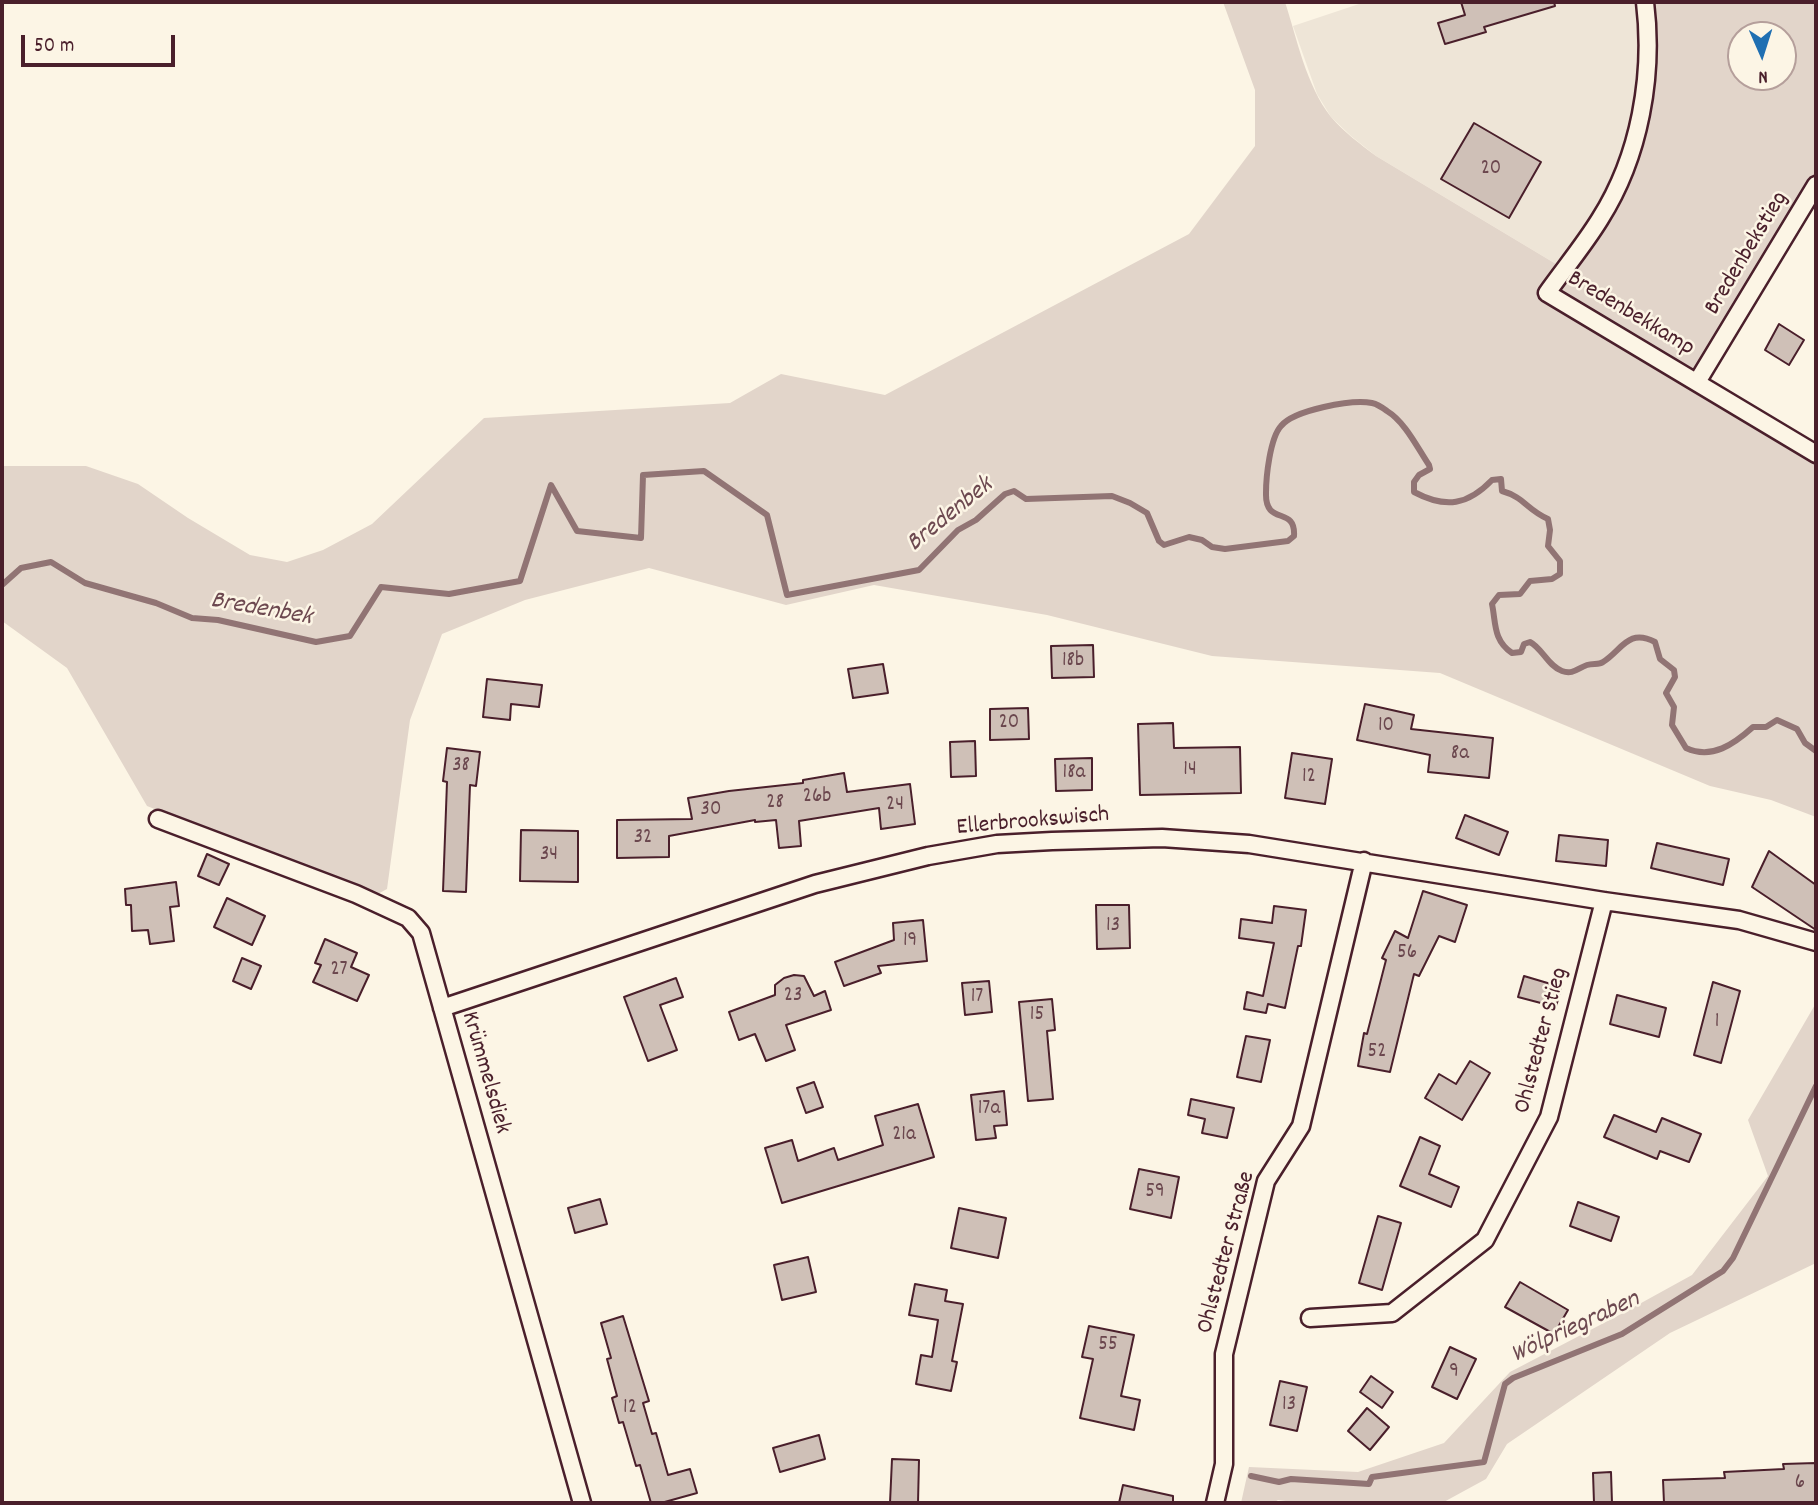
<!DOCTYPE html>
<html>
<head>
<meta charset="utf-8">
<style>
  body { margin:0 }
  #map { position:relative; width:1818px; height:1505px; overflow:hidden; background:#fcf5e5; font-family:Dekko,sans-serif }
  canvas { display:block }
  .frame { position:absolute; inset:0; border:4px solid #4a1f2b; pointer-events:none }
  .north { position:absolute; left:1727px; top:21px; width:70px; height:70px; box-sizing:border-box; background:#fcf5e5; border:2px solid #b59f9b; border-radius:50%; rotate:177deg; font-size:19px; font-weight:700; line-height:28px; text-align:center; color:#4a1f2b }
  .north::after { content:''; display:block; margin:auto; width:24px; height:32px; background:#1f6fb2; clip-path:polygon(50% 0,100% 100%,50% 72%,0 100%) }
  .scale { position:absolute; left:21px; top:35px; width:154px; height:32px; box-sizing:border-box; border:4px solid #4a1f2b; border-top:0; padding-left:9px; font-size:21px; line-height:24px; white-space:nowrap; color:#4a1f2b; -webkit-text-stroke:5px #fcf5e5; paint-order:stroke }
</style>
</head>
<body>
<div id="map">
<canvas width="1818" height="1505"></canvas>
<div class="frame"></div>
<div class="north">N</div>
<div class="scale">50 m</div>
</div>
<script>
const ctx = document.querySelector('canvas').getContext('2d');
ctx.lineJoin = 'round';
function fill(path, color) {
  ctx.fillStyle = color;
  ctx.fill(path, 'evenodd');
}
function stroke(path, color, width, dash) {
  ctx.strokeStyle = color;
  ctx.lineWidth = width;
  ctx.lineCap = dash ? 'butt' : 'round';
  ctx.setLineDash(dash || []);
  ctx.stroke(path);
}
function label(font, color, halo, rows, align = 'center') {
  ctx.font = font + ' Dekko,sans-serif';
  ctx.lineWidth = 5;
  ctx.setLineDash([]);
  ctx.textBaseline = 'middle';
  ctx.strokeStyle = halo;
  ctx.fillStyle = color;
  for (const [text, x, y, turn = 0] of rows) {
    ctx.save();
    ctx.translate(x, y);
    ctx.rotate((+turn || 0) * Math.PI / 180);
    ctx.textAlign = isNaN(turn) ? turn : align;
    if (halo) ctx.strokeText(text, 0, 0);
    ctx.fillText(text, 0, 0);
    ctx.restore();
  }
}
fill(new Path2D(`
  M1365 2H1636L1637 87 1623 151 1584 229 1556 264 1376 156 1351 136 1331 117 1317 94 1293 26Z`), '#eee5d7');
fill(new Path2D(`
  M1223 2H1285C1297 39 1306 85 1331 117 1344 132 1360 144 1376 156L1556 264 1584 229 1623 151 1637 87 1636 2H1816V181L1697 382 1816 454V817L1771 800 1710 786 1440 673 1212 656 1047 615 874 585 786 605 649 568 525 600 442 634 410 720 387 889 374 896 147 806 67 668 2 621V466H86L138 484 188 518 250 555 287 562 323 550 372 524 484 418 730 403 781 374 885 395 1189 234 1255 146V90ZM1741 35H1783V77H1741Z
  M1816 1003V1263L1670 1333 1507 1444 1486 1479 1442 1503H1301L1278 1500 1273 1503H1241L1249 1467 1358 1472 1444 1443 1510 1372 1623 1313 1692 1275 1768 1176 1748 1120Z`), '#e2d5ca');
stroke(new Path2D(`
  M2 585 21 568 51 562 85 583 156 603 192 618 218 620 316 642 350 636 381 587 449 594 520 581 551 485 577 531 641 538 643 475 704 471 767 515 787 595 919 570 958 530 976 520 1005 494 1014 491 1026 499 1112 496 1130 503 1147 513 1159 541 1164 545 1189 537 1202 540 1212 547 1225 549 1288 541 1294 536C1296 505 1265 527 1266 493 1266 477 1270 438 1281 426 1294 410 1352 399 1372 403 1377 404 1383 408 1387 411 1405 422 1417 447 1429 465L1430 469 1419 475 1414 482V492C1446 509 1468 505 1492 480L1501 479 1502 491C1524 497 1527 510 1548 519L1550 530 1548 546 1560 561V574L1552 579 1530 581 1520 594 1499 595 1492 604C1496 623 1493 640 1512 653L1521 652 1524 644 1530 642C1542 648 1548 666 1562 671 1573 675 1578 668 1587 665 1593 663 1599 665 1603 662 1622 650 1628 628 1655 642L1660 659 1674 670 1675 677 1666 693 1674 707 1672 725 1686 748C1712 760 1734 744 1753 727H1766L1777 720 1797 729 1805 743 1816 751
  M1251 1476 1279 1482 1291 1479 1369 1484 1372 1477 1484 1462 1505 1384 1513 1378 1622 1334 1723 1271 1733 1258 1816 1086`), '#917474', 6);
const building = new Path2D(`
  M1461 2H1554L1555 6 1484 27 1486 32 1445 44 1438 23 1465 15Z
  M1474 123 1541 162 1509 218 1441 179Z
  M1779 324 1804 340 1789 365 1765 350Z
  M1093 645 1094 677 1052 678 1051 646Z
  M883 664 888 693 853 698 848 669Z
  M487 679 542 685 539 707 511 704 510 720 483 717Z
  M1365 704 1414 715 1411 729 1493 738 1489 778 1428 772 1430 755 1357 740Z
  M1028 708 1029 739 990 740V709Z
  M1173 723 1174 748 1240 747 1241 793 1140 795 1138 724Z
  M975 741 976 776 951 777 950 742Z
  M447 748 480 752 476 786 470 785 466 892 443 891 447 782 443 781Z
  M1292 753 1332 759 1325 804 1285 798Z
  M1092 758V790L1056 791 1055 759Z
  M844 773 847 792 910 784 915 824 881 829 879 808 799 821 801 846 779 848 776 820 755 822V820L669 836V857L617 858V820L692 819 688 798 729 791 803 783V780Z
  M1465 815 1508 832 1499 855 1456 838Z
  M521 830 578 831V882L520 881Z
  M1559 835 1608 840 1606 866 1556 861Z
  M1657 843 1729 859 1723 885 1651 868Z
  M1769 851 1816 885V930L1752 887Z
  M207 854 229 864 219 885 198 876Z
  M176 882 179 906 170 907 174 941 150 944 148 930 132 931 131 905H126L125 889Z
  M1423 891 1467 905 1455 942 1439 936 1419 976 1414 974 1390 1072 1358 1066 1364 1033 1367 1034 1386 960 1382 958 1395 931 1408 938Z
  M227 898 265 916 252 945 214 927Z
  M1096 905H1129L1130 948 1097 949Z
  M1274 906 1306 910 1301 946H1298L1285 1008 1268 1004 1266 1013 1244 1009 1247 992 1263 996 1274 943 1239 938 1241 919 1272 923Z
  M923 920 927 961 878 966 881 973 844 986 835 962 894 940 893 923Z
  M325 939 357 953 351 967 369 975 357 1001 313 982 321 965 315 963Z
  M242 958 261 966 251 989 233 981Z
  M794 975 804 976 814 996 825 991 831 1010 786 1025 795 1050 766 1061 755 1034 739 1040 729 1012 775 995V985L784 978Z
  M1524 976 1561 987 1556 1007 1518 997Z
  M676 978 683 997 660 1005 677 1050 648 1061 624 997Z
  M989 981 992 1012 965 1015 962 983Z
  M1713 982 1740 991 1721 1063 1694 1055Z
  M1617 995 1666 1008 1659 1037 1610 1024Z
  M1052 999 1055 1030 1047 1031 1053 1099 1028 1101 1019 1002Z
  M1246 1036 1270 1040 1261 1082 1237 1077Z
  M1470 1061 1490 1073 1462 1120 1425 1098 1439 1074 1456 1084Z
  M814 1082 823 1107 806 1113 797 1088Z
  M1004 1091 1007 1125 994 1126 996 1138 976 1140 971 1095Z
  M1191 1099 1234 1108 1227 1138 1202 1133 1205 1119 1188 1115Z
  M918 1104 934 1157 782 1203 765 1148 792 1140 798 1161 834 1148 838 1160 883 1145 875 1116Z
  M1614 1115 1656 1132 1662 1118 1701 1134 1689 1162 1660 1151 1657 1159 1604 1137Z
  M1420 1137 1440 1146 1429 1174 1459 1187 1451 1207 1400 1186Z
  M1139 1169 1179 1177 1171 1218 1130 1209Z
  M600 1199 607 1224 575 1233 568 1208Z
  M1578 1202 1619 1217 1611 1241 1570 1226Z
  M959 1208 1006 1218 998 1258 951 1248Z
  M1378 1216 1401 1223 1382 1290 1359 1283Z
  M808 1257 816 1292 782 1300 774 1265Z
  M1520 1282 1568 1310 1554 1334 1505 1307Z
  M915 1284 947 1290 945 1301 963 1304 952 1361 957 1362 951 1391 916 1384 921 1355 932 1357 938 1320 909 1315Z
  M623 1316 649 1401 643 1403 652 1434 656 1433 668 1475 690 1469 697 1493 661 1503H651L640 1465 636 1466 623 1422 619 1423 612 1398 617 1396 607 1359 611 1358 601 1323Z
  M1089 1326 1134 1335 1121 1396 1140 1400 1134 1430 1080 1418 1093 1359 1082 1357Z
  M1450 1347 1476 1359 1457 1399 1432 1387Z
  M1371 1376 1393 1392 1382 1408 1360 1392Z
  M1280 1381 1307 1387 1297 1431 1270 1425Z
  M1367 1408 1389 1427 1370 1450 1348 1431Z
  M819 1435 825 1459 780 1472 773 1448Z
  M892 1459 919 1460 918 1503H890Z
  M1816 1463V1503H1664L1663 1480 1725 1478 1724 1472 1784 1469 1783 1464Z
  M1611 1472 1612 1503H1594L1593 1473Z
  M1123 1485 1173 1496V1503H1119Z`);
fill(building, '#cfc0b7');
stroke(building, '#4a1f2b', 2);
const street = new Path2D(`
  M1645 2C1654 75 1640 156 1600 219 1584 245 1564 269 1547 293L1816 454
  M1697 382 1816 185
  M158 819 356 894 408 918 421 933 582 1503
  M442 1008 815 884 928 856 997 844 1052 841 1162 838 1249 844 1604 901 1739 920 1816 942
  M1310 1318 1392 1313 1485 1240 1549 1117 1604 901
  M1215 1503 1224 1464V1354L1266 1181 1301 1126 1364 861`);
stroke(street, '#4a1f2b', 21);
stroke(street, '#fcf5e5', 16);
label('21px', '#6b474e', null, [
  ["20",1491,170],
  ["18b",1073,662],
  ["20",1009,724],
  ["10",1386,727],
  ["8a",1460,755],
  ["38",461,767],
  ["14",1190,771],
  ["18a",1074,774],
  ["12",1309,778],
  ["26b",817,798],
  ["28",775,804],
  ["24",895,806],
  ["30",711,811],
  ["32",643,839],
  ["34",549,856],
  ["13",1113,927],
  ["19",910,942],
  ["56",1407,954],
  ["27",339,971],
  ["23",793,997],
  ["17",977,998],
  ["15",1037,1016],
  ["1",1717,1023],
  ["52",1377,1053],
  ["17a",989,1110],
  ["21a",904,1136],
  ["59",1155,1193],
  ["55",1108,1346],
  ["9",1454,1373],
  ["13",1289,1406],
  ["12",630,1409],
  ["6",1800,1484]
]);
label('24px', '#4a1f2b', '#fcf5e5', [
  ["Bredenbekstieg",1748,254,-59],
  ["Bredenbekkamp",1630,315,31],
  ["Ellerbrookswisch",1033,823,-5],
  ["Ohlstedter Stieg",1543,1041,-75],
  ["Krümmelsdiek",484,1073,74],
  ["Ohlstedter Straße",1228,1253,-75]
]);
label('italic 26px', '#6d4950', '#fcf5e5', [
  ["Bredenbek",951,516,-39],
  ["Bredenbek",261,611,10],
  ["Wölpriegraben",1576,1329,-25]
]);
</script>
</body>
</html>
